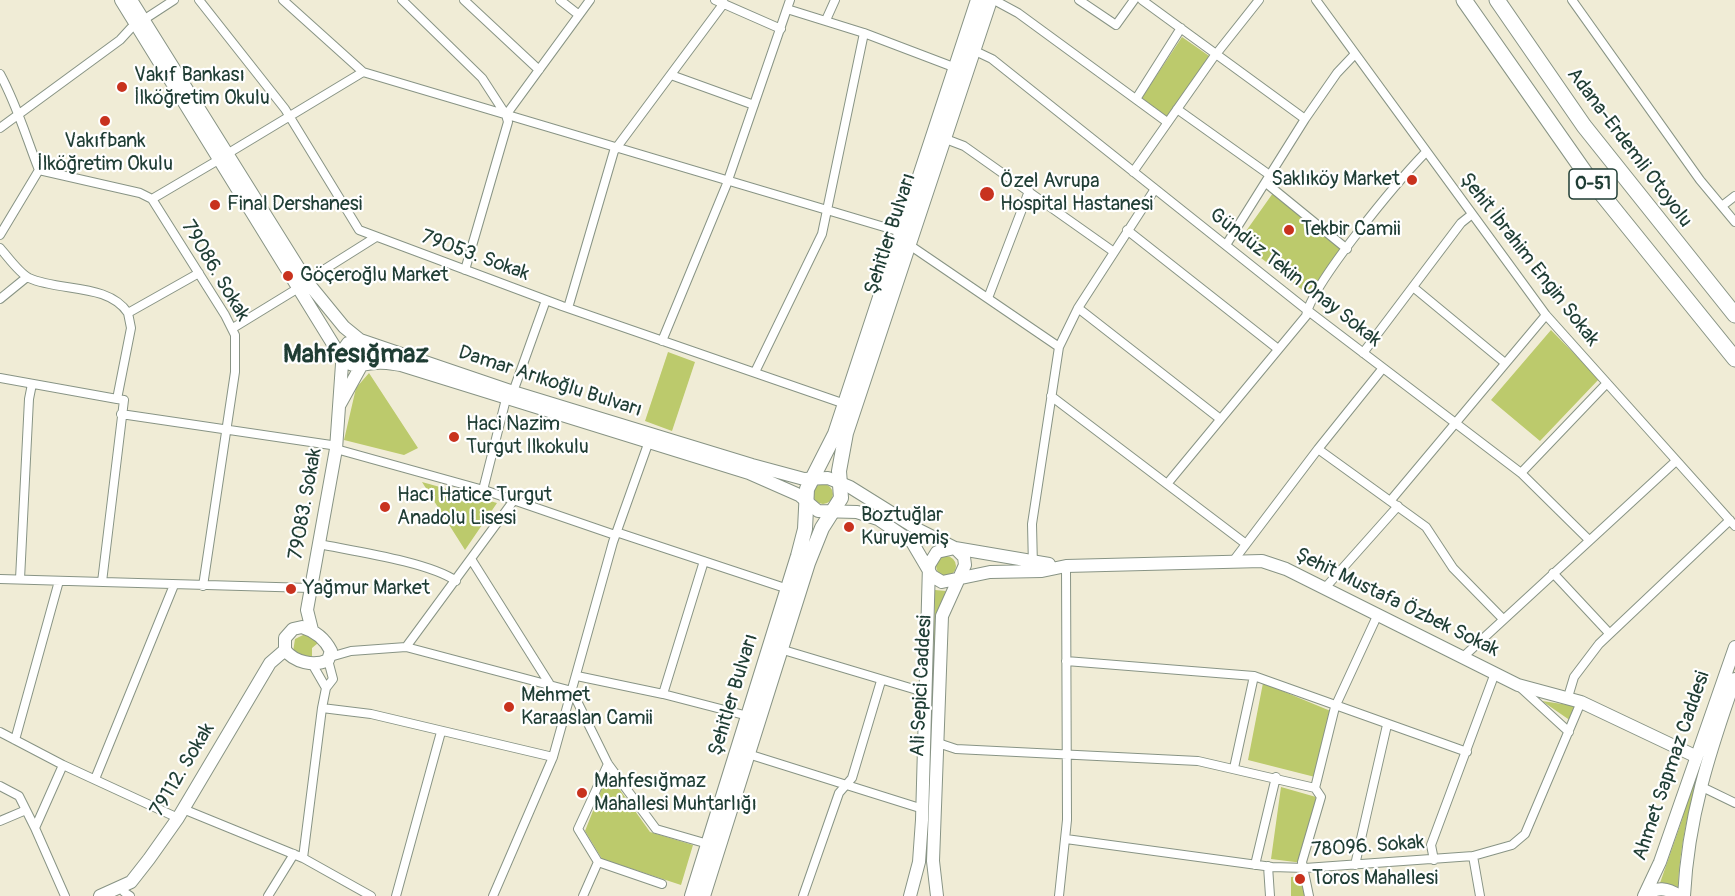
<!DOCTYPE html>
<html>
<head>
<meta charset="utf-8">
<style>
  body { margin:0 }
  canvas { display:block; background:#f0ecd6 }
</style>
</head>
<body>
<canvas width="1735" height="896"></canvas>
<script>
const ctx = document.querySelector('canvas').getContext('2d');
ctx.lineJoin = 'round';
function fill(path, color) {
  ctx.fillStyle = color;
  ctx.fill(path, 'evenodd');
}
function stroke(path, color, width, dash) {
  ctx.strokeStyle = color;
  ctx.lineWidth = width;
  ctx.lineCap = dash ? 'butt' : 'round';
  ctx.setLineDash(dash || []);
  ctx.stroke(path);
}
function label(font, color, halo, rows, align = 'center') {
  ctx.font = font + ' Pangolin,sans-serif';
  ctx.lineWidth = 4.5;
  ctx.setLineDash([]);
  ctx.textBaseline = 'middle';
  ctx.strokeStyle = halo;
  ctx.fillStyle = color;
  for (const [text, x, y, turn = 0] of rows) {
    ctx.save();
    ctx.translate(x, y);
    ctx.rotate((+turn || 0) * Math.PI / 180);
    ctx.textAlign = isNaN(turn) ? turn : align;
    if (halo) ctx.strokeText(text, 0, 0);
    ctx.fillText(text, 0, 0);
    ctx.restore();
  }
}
fill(new Path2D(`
  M1182 37 1212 58 1169 119 1141 99Z
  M1273 193 1344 246 1309 295 1239 241Z
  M1551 330 1599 379 1540 441 1491 400Z
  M668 352 695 362 672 431 645 421Z
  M369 373 418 448 404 455 344 440 356 388Z
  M422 482 497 503 465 550Z
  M813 494a10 10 0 1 1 20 0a10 10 0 1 1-20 0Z
  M936 566a10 10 0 1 1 20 0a10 10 0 1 1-20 0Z
  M935 590 946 591 937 613 933 698Z
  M307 633 318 643 312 648V659L293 652 295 639Z
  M1735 660V668C1709 740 1682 810 1678 887L1660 883 1682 820 1699 758Z
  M1263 683 1333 712 1315 777 1248 760Z
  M1542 701 1576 706 1571 721Z
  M608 773 650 832 693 845 681 885 602 859 585 831Z
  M1281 787 1316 797 1303 863 1271 859Z
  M1306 876V896H1291V877Z`), '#bcca6c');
const street = new Path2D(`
  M199 0 285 109 359 230 562 306 845 404
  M283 0 363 72 901 232
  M402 0 482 78 506 115
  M464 0 539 70
  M560 0 579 15
  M715 0 781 29
  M994 0 1018 13 1167 122
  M1079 0 1116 25 1134 0
  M1142 0 1305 119
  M1316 0 1546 315 1735 526
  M1572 0 1700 180 1735 222
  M787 9 864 33 956 68
  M826 20 835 0
  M973 50 992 59 1307 310 1521 473 1589 540
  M0 74C17 105 26 137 39 170
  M671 75 754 105
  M1136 99 1181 28
  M1177 109 1271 176
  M0 128 120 40 131 28 174 0
  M943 138 964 146 1114 252
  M227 154 363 72
  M39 170 140 193 152 199 225 315 235 335V372L203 586
  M1133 172 1213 58 1259 0
  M1266 183 1347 249
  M152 199 220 159
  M1722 206 1735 196
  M1127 230 1278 349
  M0 235 39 170
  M908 244 1059 347
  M1226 245 1305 119 1337 73 1355 54
  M0 248C8 257 19 273 29 278 60 292 108 283 128 313
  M465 270 508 122 506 115 590 0
  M306 281 376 237
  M1413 287 1505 363
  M988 298 1029 191
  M0 299 27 277
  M568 308 614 151 724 3
  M1078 308 1219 418
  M233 328 300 287
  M662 341 726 186 790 0
  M1363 353 1461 223 1471 215
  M755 372 822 234 864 33
  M0 378 117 399
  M513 392 546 300
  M1051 396 1246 544
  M121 414 331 445 336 449 487 491 615 535
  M1318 449 1426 527 1453 568 1503 619
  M1521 473 1607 383
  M1167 484 1306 316C1312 283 1399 180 1425 153
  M483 490 506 399
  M1391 500 1546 315
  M619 533 788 589
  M319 544C353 551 429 562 456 581
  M471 559 549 683
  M1234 560 1318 449 1383 368
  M1033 567 1032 524 1059 347 1078 308 1155 189
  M1553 573 1609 633
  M0 579 310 588
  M20 579 29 399 32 384
  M102 582 124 400 117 399 131 328 128 313 199 273
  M1325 588 1398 506
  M406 647 514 500
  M780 649 927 693
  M330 657 351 651 406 647 572 691
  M1463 657 1676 461
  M1066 661 1254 676 1467 752
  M311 662 326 688
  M577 676 663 694 748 716
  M1521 688 1569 732
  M572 691 608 764 656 829 708 844
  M663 694 704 561
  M1568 697 1574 677 1599 644 1730 520
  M322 708 371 714 553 757
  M0 732 63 765 178 818
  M15 740 59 581
  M938 743 956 749 1198 761 1315 788
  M748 754 923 809
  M608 764 578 829 598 862 662 884
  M63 765 35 828 65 896
  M1234 768 1254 676
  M95 779 174 585
  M0 786 19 796 26 810
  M1700 786 1735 803
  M183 809 303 858 371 896
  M0 821 26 810 35 828
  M1066 839 1272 867 1305 868 1473 856 1512 845 1525 834 1581 702
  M1473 856 1480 896
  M303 858 322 708 326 688 333 679 328 660
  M1434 860 1431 845 1495 673
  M1255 865 1276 777
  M1355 865 1387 725
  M1268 866 1270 896
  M125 886 124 892 130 896
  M268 896 294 854
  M396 896 441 732
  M493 896 553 757 613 542 648 444
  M583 896 598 862
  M803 896 839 793 852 778 881 681
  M1059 896 1067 820 1066 566
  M1309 896 1302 862 1321 797 1315 788 1335 707 1378 614`);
const secondary = new Path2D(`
  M121 0 336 349C353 371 351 365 376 363 384 362 393 364 401 365L749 473 799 495 818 511 857 512 878 519 912 542 932 576 942 582 990 572 1042 571 1066 566 1262 561 1286 569 1518 685 1581 702 1695 756
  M131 0 308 283 344 327 360 340 513 392 752 465 804 479 828 478 850 487 919 530 955 548 1049 564
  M302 627C315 631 325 639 331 651L328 660C314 667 294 662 285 650V638L293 629Z
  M312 630 307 610 336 449 343 350 348 343 360 340 369 349V357L361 366 340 404
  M100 896 131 882 149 859 178 818 270 663 285 650
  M910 896 919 862 922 820 929 565 937 552 955 548 964 557 965 565 942 616 933 861 937 896
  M1644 896 1660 862 1735 647
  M1645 896C1656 886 1668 888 1679 896
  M1684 896C1688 818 1709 753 1735 679`);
const primary = new Path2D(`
  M692 896 798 556 805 529 807 489 835 434 978 0
  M703 896 808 563 822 528 841 498 839 471 846 433 990 0`);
const highway = new Path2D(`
  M1464 0 1588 177 1735 359
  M1497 0 1584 126 1735 315`);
stroke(street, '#889485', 10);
stroke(secondary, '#889485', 14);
stroke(primary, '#889485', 16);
stroke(highway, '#889485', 17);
stroke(street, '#fff', 8);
stroke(secondary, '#fff', 12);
stroke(primary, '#fff', 14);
stroke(highway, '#fff', 15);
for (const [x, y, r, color] of [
  [122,87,6,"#c8321e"],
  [105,121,6,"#c8321e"],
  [1412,180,6,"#c8321e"],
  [987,194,8,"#c8321e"],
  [215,205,6,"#c8321e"],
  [1289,230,6,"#c8321e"],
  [288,276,6,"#c8321e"],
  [454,437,6,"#c8321e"],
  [385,507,6,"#c8321e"],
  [849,527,6,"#c8321e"],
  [291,589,6,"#c8321e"],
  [509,707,6,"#c8321e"],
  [582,793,6,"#c8321e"],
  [1300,879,6,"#c8321e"]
]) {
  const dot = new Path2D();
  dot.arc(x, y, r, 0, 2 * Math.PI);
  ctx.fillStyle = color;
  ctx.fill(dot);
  stroke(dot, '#fff', 2);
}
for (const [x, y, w] of [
  [1593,184,48]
]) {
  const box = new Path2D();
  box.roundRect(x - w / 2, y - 15, w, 30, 4.5);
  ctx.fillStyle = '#fff';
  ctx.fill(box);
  stroke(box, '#1f3d34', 1.5);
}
label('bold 18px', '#1f3d34', null, [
  ["O-51",1593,184]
]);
label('20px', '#1f3d34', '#fff', [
  ["Vakıf Bankası",134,76],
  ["İlköğretim Okulu",134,99],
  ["Vakıfbank",105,142,"center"],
  ["İlköğretim Okulu",105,165,"center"],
  ["Saklıköy Market",1400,180,"right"],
  ["Özel Avrupa",1000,182],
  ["Hospital Hastanesi",1000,205],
  ["Final Dershanesi",227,205],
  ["Tekbir Camii",1301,230],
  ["Göçeroğlu Market",300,276],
  ["Haci Nazim",466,425],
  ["Turgut Ilkokulu",466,448],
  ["Hacı Hatice Turgut",397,496],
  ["Anadolu Lisesi",397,519],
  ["Boztuğlar",861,516],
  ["Kuruyemiş",861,539],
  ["Yağmur Market",303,589],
  ["Mehmet",521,696],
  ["Karaaslan Camii",521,719],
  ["Mahfesığmaz",594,782],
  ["Mahallesi Muhtarlığı",594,805],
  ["Toros Mahallesi",1312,879]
], 'left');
label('20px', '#1f3d34', '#fff', [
  ["Adana-Erdemli Otoyolu",1629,148,53],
  ["Şehitler Bulvarı",891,234,-72],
  ["79053. Sokak",475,256,20],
  ["Şehit İbrahim Engin Sokak",1529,260,52],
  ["79086. Sokak",215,271,59],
  ["Gündüz Tekin Onay Sokak",1295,278,38],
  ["Damar Arıkoğlu Bulvarı",550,382,18],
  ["79083. Sokak",306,504,-80],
  ["Şehit Mustafa Özbek Sokak",1397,603,26],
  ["Ali Sepici Caddesi",922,686,-87],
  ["Şehitler Bulvarı",734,695,-73],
  ["Ahmet Sapmaz Caddesi",1672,766,-71],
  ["79112. Sokak",183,770,-59],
  ["78096. Sokak",1368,847,-4]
]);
label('bold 26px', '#1f3d34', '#fff', [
  ["Mahfesığmaz",356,355]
]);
</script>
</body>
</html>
